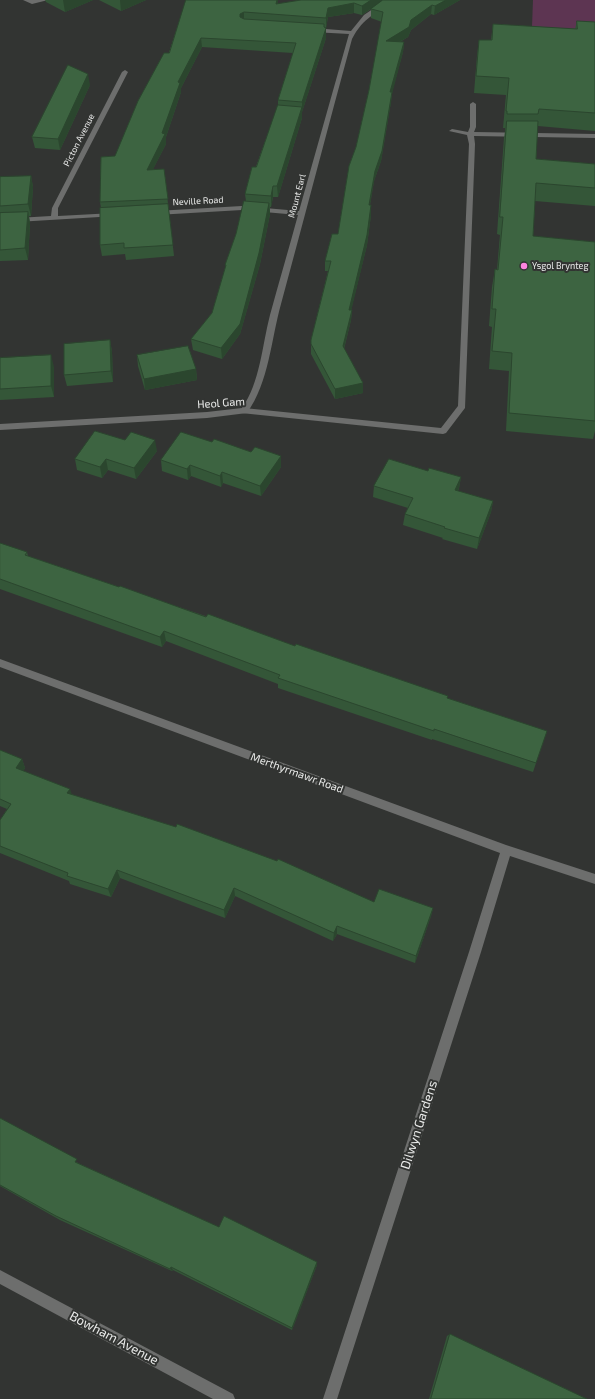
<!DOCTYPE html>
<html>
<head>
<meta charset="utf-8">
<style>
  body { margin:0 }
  canvas { display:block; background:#323432 }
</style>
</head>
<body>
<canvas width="595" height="1399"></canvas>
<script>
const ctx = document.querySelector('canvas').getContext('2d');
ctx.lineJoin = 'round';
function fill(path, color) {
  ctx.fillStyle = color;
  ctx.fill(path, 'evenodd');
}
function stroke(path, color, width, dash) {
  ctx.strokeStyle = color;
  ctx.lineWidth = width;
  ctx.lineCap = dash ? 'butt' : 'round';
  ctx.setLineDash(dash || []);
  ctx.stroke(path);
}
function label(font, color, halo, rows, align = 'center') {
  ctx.font = font + ' "Exo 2",sans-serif';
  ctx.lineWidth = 4;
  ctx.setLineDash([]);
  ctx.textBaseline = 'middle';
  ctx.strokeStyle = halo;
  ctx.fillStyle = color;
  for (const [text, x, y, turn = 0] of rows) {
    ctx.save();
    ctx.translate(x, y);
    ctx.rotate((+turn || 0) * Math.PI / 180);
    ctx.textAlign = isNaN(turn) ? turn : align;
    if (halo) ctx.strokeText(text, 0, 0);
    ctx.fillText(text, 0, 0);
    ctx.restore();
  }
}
fill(new Path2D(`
  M533 0H595V31L532 27Z`), '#5d3552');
fill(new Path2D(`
  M23 0H48L32 4Z
  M473 102 476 104V127L474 132 595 134V138L474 136 475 144 465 408 446 433 443 434 241 413V409L244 408 441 428 458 406 469 144 467 135 449 131 452 129 468 132 470 127V104Z`), '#6d6e6d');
fill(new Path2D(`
  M386 0H393C376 15 364 16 352 39 328 127 305 215 281 304 271 340 269 382 247 413L207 418 0 430V424L207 412 242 408C260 383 262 346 270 315 279 282 289 248 298 215L242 210 156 215 153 213 156 211 242 206 299 211 349 34 313 32 310 30 313 28 351 31 364 15Z
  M125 70 128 72 58 208V216L114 213 117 215 116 216 0 223V219L51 216 52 208 122 72Z
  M0 659 506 845 595 874V884L510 856 481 952 337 1399H323L469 952 500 853 0 667Z
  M0 1270 233 1394 235 1399H213L0 1284Z`), '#6d6e6d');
fill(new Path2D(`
  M45 0H93L65 12 46 2Z
  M99 0H146L121 11Z
  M186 0H278V4L301 0H460L434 15 431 14 411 30 408 37 400 42H404L403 52 392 92 391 102 381 161 374 181 370 205H371V215L367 245 351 310H352L351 320 344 349 363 383V393L335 399 311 354V340L328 271H325V261L332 234H338L349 166 356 147 369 90 382 22 371 18V9L383 1 362 15 354 13 328 17 326 28H325H326V38L302 112V118L278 197H273L271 207H270V214L260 264 240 334 222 359 193 350 191 339 212 313 225 269V265L236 234 244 201H246L245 194 252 167H256L278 105V100L293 53 202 47 181 88V92L166 137V144L153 169H164L174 256 126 260 125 254 102 256 100 245V208H101L100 202 101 157 115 156 138 101 164 53H169Z
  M577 21 595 22V131L538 126 536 159 595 164V206L535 201 533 236 595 242V431L593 439 506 431 509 371 489 369 492 327 489 326 492 287 495 269 497 270 500 235 497 234 504 138 505 131V128H503L506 95 474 93 477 56 479 40H491L493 24 575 29Z
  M90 85 60 150 35 148 32 137Z
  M31 176 33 187 31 216H29L30 223 28 260 0 261V177Z
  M110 340 112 352 113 382 67 386 64 375Z
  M137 355 196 369 197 380 145 390 138 366Z
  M0 358 54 367V397L0 400Z
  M212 442 251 452 281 456V467L261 496 223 483 221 487 191 476 188 480 162 471 161 460Z
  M157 451 136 479 108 470 102 478 77 470 75 459Z
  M428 471 461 477 459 488 458 491 493 501 491 512 477 549 442 539 443 538 403 525 405 514 408 508 373 497 374 486Z
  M0 543 27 552 28 556 119 587 295 646 447 698 536 763 533 772 432 739V740L278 688V684L166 641 162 647 0 589Z
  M0 750 22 759 25 768 23 771 71 794 374 902 433 908 431 916 415 963 337 934 333 941 235 896 225 918 120 878 111 897 70 884 69 881 0 853V820L7 809 0 806Z
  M0 1118 80 1164 219 1227 317 1262V1265L292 1330 173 1270 172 1271 60 1220 0 1186Z
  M450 1334 587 1399H429L447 1336Z`), '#345638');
fill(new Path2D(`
  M63 0H93L65 12Z
  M120 0H146L121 11Z
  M277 0H278V4H276Z
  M371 0H383L362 15V6Z
  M446 0H460L434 15 435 6Z
  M354 3V13L328 17 326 28V18L328 8Z
  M432 5 431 14 411 30 408 37 385 50 386 41 411 20Z
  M244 12V22L240 24V14Z
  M326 28V38L302 112V102Z
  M201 38 202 47 181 88V92L166 137V144L148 179 147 170 162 133 178 82Z
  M404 42 403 52 390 102V92Z
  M88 74 90 85 60 150 58 139Z
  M392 92 391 102 381 161 374 181 368 215 369 205 375 171Z
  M302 107V118L278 197 277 186Z
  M31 176 33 187 31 216 28 204Z
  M273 186V197L271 207V196Z
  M269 203 270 214 260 264 240 334 222 359 221 348Z
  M371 205V215L367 245 349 320V310Z
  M28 212 30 223 28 260 25 248Z
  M352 310 351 320 342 356 343 346Z
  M110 340 112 352 113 382 111 371Z
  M51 355 54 367V397L51 386Z
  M196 369 197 380 145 390 144 379Z
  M363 383V393L335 399V389Z
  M155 440 157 451 136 479 134 468Z
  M281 456V467L261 496 260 486Z
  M106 459 108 470 102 478 100 467Z
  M190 465 191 476 188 480 187 469Z
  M222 472 223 483 221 487 220 476Z
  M461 477 459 488 453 501 455 490Z
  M493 501 491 512 477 549 479 538Z
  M164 631 166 641 162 647 160 637Z
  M22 759 25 768 20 777 16 768Z
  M70 789 73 798 67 793Z
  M117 870 120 878 111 897 108 889Z
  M234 888 235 896 225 918 224 910Z
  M433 908 431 916 415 963 416 956Z
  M337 926V934L333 941 334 933Z
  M317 1262V1265L292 1330V1328Z
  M171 1267 173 1270 172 1271 170 1269Z`), '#2b462e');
const building = new Path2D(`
  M186 0H277L276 4 301 0H371L362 6 354 3 328 8 326 18 244 12 240 14V17L244 19 324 24V27L326 28 302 102 278 100 296 43 201 38 178 82 180 83 162 133 165 134 147 170 164 169 168 199 100 202 101 157 115 156 138 101 164 53H169Z
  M383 0H446L435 6 432 5 411 20 409 27 386 41 404 42 390 92H392L382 151 375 171 369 205H371L367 235 349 310H352L343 346 363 383 335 389 311 344V340L331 261H325L332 234H338L349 166 356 147 369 90 383 12 371 9Z
  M577 21 595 22V113L539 109 538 114H507V111H506L509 78 476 76 479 40H492L493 24 577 29Z
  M68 65 88 74 58 139 32 137Z
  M278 105 302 107 277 186H273L271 196 245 194 252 167H256Z
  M507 121H538L536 159 595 164V188L536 183 533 236 595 242V421L509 413 512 353 492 351 496 309H492L495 269 498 270 503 217H500Z
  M31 176 28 204 0 206V177Z
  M244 201 269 203 259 253 240 324 221 348 191 339 212 313 226 265H225L236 234Z
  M168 204 173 245 124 248V243L100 245V208Z
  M28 212 25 248 0 250V213Z
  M110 340 111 371 64 375V344Z
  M188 346 196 369 144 379 137 355Z
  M51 355V386L0 389V358Z
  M95 431 125 440 131 432 155 440 134 468 106 459 100 467 75 459Z
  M181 432 212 442 214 439 251 452 255 447 281 456 260 486 222 472 220 476 190 465 187 469 161 460Z
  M389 459 428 471 429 468 461 477 455 490 493 501 479 538 444 528 445 527 405 514 413 498 374 486Z
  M0 543 27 552 25 555 119 587 120 586 206 617 208 614 295 646 296 644 448 696 447 698 547 731 536 763 434 729V731L278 678 280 675 164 631 160 637 0 579Z
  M0 750 22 759 16 768 70 789 67 793 176 827 177 824 277 861 278 859 374 902 379 889 433 908 416 956 337 926 334 933 234 888 224 910 117 870 108 889 67 876 68 873 0 846V820L11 804 0 799Z
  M0 1118 77 1159 75 1162 219 1227 224 1216 317 1262 292 1328 171 1267 170 1269 56 1216 0 1185Z
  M450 1334 587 1399H431Z`);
fill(building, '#3d6441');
stroke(building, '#2b462e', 1);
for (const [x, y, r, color] of [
  [524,266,4,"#ff85df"]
]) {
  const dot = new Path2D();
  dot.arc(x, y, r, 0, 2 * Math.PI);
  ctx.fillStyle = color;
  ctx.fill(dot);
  stroke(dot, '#323432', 1.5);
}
label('9px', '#eaebea', '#323432', [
  ["Picton Avenue",79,140,-63],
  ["Mount Earl",297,196,-75],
  ["Neville Road",198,201,-3]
]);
label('9px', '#eaebea', '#323432', [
  ["Ysgol Brynteg",532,266]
], 'left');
label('11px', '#eaebea', '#323432', [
  ["Heol Gam",221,403,-4],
  ["Merthyrmawr Road",297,773,20]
]);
label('13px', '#eaebea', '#323432', [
  ["Dilwyn Gardens",419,1125,-72],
  ["Bowham Avenue",114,1338,28]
]);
</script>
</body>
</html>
